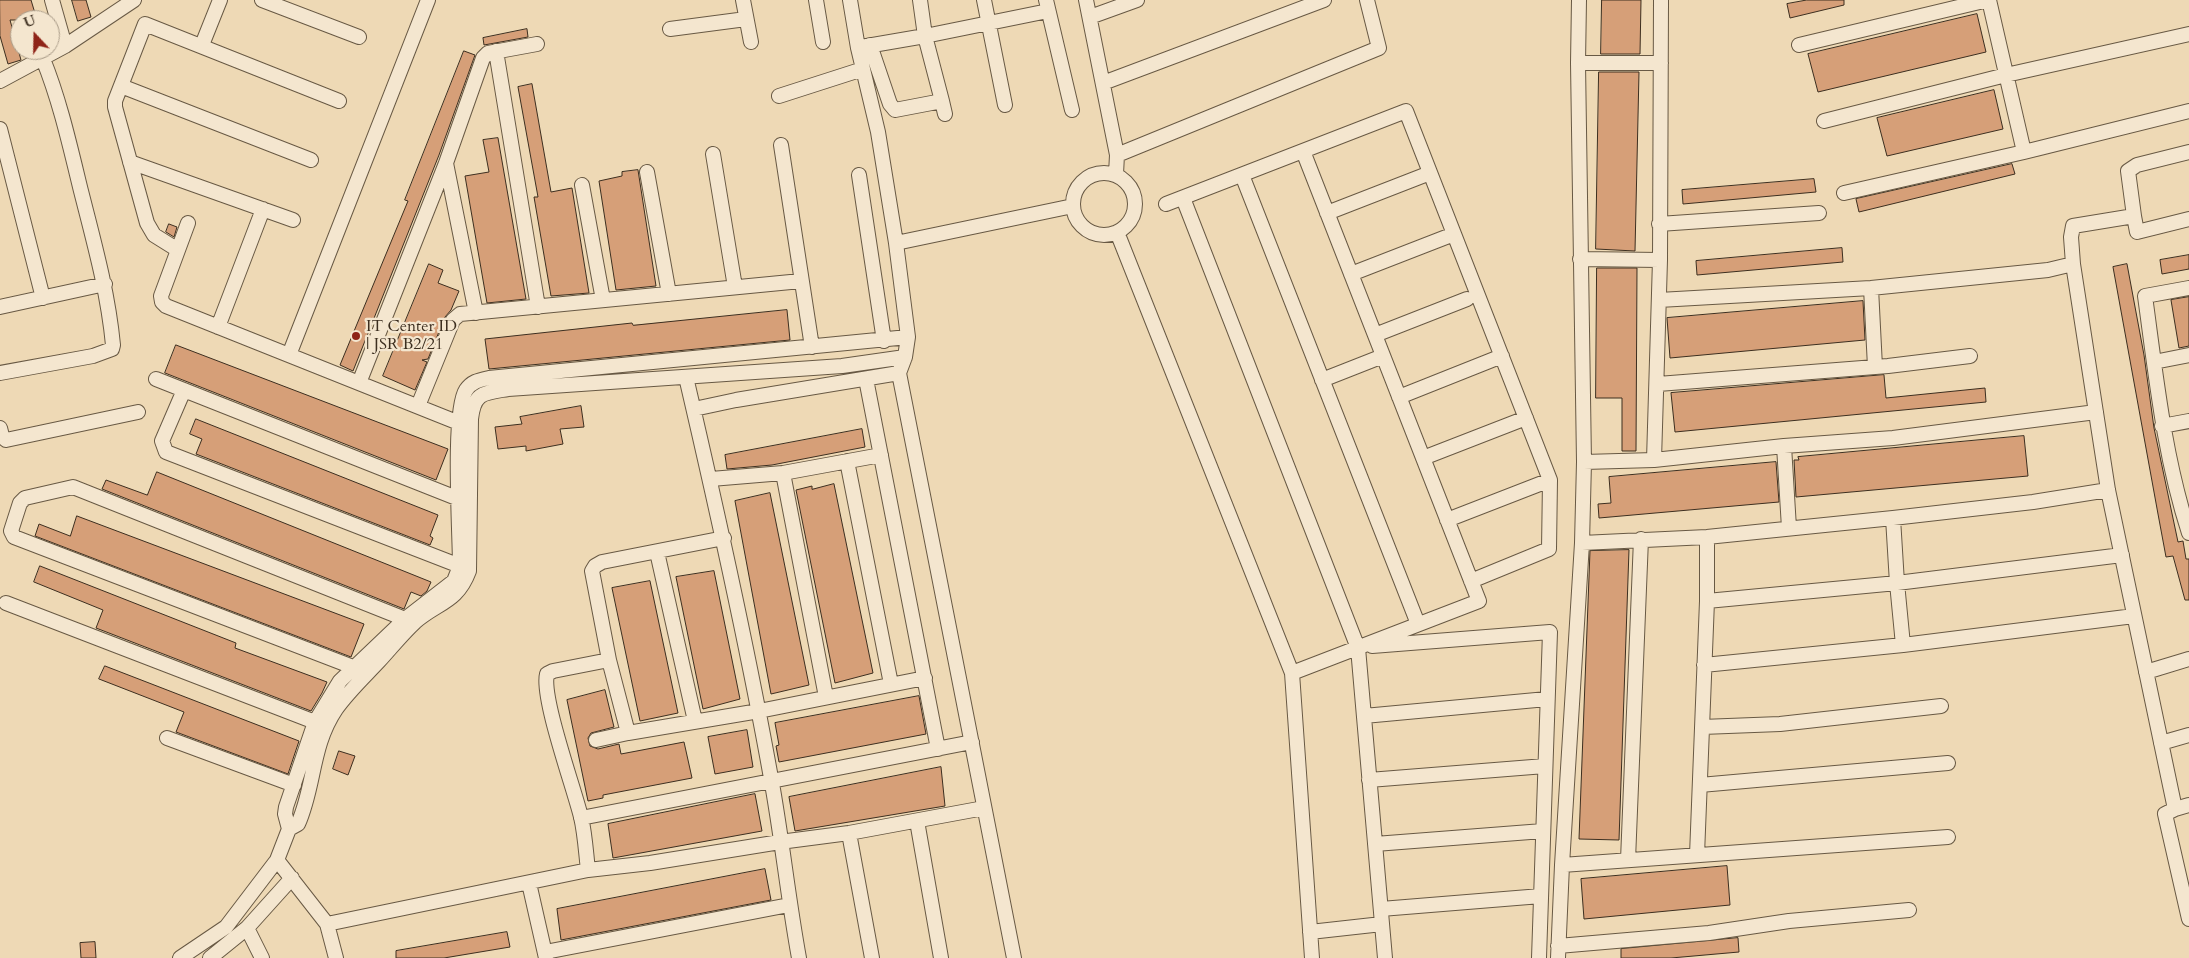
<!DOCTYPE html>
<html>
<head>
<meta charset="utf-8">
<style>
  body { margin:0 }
  #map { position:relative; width:2189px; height:958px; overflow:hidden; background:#eed9b5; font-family:Cardo,serif }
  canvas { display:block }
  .north { position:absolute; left:10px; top:10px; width:50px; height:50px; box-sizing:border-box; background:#f4e6cf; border:1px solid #aa9c89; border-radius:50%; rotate:339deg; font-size:14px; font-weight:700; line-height:20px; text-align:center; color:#3c2e1f }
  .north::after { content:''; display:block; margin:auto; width:18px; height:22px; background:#8f2418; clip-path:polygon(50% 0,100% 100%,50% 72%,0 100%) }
</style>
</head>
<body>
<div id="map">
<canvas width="2189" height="958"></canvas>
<div class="north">U</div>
</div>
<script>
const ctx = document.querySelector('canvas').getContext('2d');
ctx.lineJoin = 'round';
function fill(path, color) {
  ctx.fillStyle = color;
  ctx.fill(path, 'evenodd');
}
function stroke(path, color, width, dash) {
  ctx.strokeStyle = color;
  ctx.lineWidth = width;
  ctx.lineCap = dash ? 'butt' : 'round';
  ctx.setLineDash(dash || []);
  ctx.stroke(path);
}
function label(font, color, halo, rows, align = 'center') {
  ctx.font = font + ' Cardo,serif';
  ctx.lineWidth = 4.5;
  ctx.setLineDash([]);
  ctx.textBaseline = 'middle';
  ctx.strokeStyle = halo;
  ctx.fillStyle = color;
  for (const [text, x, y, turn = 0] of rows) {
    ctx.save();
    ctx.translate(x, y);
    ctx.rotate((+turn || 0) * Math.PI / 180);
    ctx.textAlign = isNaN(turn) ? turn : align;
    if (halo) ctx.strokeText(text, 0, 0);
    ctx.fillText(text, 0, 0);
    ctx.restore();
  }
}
const building = new Path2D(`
  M0 0H31L37 20H10L21 60 8 64 0 36Z
  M72 0H86L91 17 78 21Z
  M1602 0H1641L1640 54H1601Z
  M1807 0H1844V5L1790 18 1787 4Z
  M1977 14 1986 52 1818 92 1808 54Z
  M527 29 528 37 484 45 483 38Z
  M464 51 475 55 439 155 353 371 340 365 408 201 405 200Z
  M1599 72H1639L1635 251 1596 249Z
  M532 84 551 192 572 188 589 293 551 296 534 197H538L518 87Z
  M1994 90 2003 129 1887 156 1877 118Z
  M498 138 526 299 487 303 465 176 489 172 483 140Z
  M2012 164 2015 174 1859 212 1856 199Z
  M638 170 656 286 616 290 599 181 622 176V172Z
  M1814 179 1816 192 1683 204 1682 190Z
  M169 224 177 227 174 237 166 232Z
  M1842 248 1843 262 1697 275 1696 261Z
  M2189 255V269L2162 274 2160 260Z
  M429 264 443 270 438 283 459 291 451 310 445 317 428 359 422 360 427 362 415 390 383 376Z
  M2127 264 2144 355 2154 428 2178 542 2183 541 2186 559H2189V600H2185L2173 556 2166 557 2158 514 2113 267Z
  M1597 268H1637L1636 451H1622V398H1596Z
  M2189 297V346L2179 348 2171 300Z
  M1863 301 1865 340 1670 358 1667 318Z
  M787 310 790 340 489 369 485 339 632 323 633 325Z
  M176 345 448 449 436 480 165 373Z
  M1884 375 1886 398 1985 388 1986 402 1675 432 1671 393Z
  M581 406 584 427 560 429 563 444 526 451V446L498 449 495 427 522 424 520 417Z
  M196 419 438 515 430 536 433 538 430 545 196 454 202 439 190 434Z
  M862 429 865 447 772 465 727 469 725 455Z
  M2024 436 2028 476 1796 497 1794 460H1799L1798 457Z
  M1776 462 1779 502 1599 518 1598 504 1611 503 1609 477Z
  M157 472 431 582 427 591 421 596 411 592 404 609 102 489 106 480 147 495Z
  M834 484 873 673 835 683 796 490 812 486V489Z
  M770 493 809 685 771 694 735 501Z
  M77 516 364 624 351 657 35 536 39 524 70 536Z
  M1629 550 1619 840 1579 839 1590 551Z
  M40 566 236 643 235 648 327 682 322 693 311 711 96 628 103 610 34 582Z
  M714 571 740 699 703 709 676 577Z
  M650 581 678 713 640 721 612 588Z
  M105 666 299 741 288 774 176 732 184 712 99 679Z
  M605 690 614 727 591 733 588 738 590 746 598 749 619 744 621 754 684 742 692 778 603 795V798L588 801 567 700Z
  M919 696 926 734 779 762 776 746 779 745 775 723Z
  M747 730 753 767 715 774 708 737Z
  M339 751 355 756 348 775 333 769Z
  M941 767 945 806 795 831 789 797Z
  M755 794 762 831 613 858 608 824Z
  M1727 866 1730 905 1584 919 1581 879Z
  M765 869 771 900 561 940 557 909Z
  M507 932 510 947 444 958H396V951Z
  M1738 938 1739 952 1671 958H1621V949Z
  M95 942 96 958H81L80 943Z`);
fill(building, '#d69f78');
stroke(building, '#3c2e1f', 1);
const street = new Path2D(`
  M52 0 65 46
  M262 0 359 37
  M743 0 751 42
  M816 0 823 42
  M984 0 1005 105
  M1046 0 1072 110
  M1086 0 1117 155
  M1579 0 1578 63 1584 462 1582 543 1707 537 1893 518 2033 502 2108 490
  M1989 0 2024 152 2189 111
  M1090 17 1137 0
  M670 29 746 19
  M202 45 220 0
  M870 45 890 104 895 110 942 101 925 36 920 0
  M1799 45 1988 0
  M861 47 925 36 1048 11
  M496 51 538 307
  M1578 63H1661
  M0 81 65 46 134 0
  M1103 83 1324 0
  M121 86 311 160
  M779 96 863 69
  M942 101 945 114
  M1824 121 2006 75 2189 34
  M0 129 43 298
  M781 145 812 347
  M713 154 735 287
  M130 162 293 220
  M446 163 476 313
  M647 172 669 294
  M1073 204a31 31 0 1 1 62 0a31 31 0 1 1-62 0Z
  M1116 174 1117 155 1379 48 1367 0
  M859 175 884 341
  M1242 175 1418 624
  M582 185 603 300
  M1844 193 2024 152
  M1183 198 1358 648 1385 958
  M1166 204 1406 111 1550 480 1549 549 1471 581
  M1327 213 1430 173
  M2134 216 2128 171 2137 165 2189 152
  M188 223 161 296 162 302 166 306 459 423
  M1659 224 1819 213
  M1117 232 1292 673 1312 958
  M896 243 1073 206
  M178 250 154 235 147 223 115 107V101L145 24 339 101
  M1580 259 1660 260
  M2073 264 2071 237 2073 226 2134 216 2137 232 2189 219
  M1351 274 1454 234
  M1871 288 1875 367
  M2189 288 2145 296C2156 376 2164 456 2189 533
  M1659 300 1871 288 2048 270 2073 264 2108 490 2175 809 2189 805
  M0 307 105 284
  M218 327 263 209
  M1375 335 1467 299
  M289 355 428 0
  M905 357 899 373 1014 958
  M2154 362 2189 355
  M0 373 93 356 112 349 113 345C108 292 94 242 81 191 70 146 60 101 43 59
  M686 377C717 510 747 644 771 778 782 838 788 898 799 958
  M156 379 459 499
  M866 379 938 749
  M1322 380 1383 356
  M359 383 446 163 483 58 488 53 537 44
  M1658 384 1888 366 1970 356
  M184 390 162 441 166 452 460 566
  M1399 397 1502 356
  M418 406 453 320 460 314 801 281
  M694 409 736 400 899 373
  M2162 426 2189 421
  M0 428 2 436 6 440 138 412
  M1784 446 1789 528
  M1423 458 1526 418
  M1654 460 1660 260 1661 0
  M847 461 891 684
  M1584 462 1654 460 1784 446 1893 438 2096 412
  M783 473 826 697
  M711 479 783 473 881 455
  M1893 518 1897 583 1903 645
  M1447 520 1550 480
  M724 538 602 562 595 566 592 571 609 660 628 733 759 711 925 678
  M657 552 695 721
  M1707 601 1897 583 2122 555
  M6 603 315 722
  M1372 646 1550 632 1539 958
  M1704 665 1903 645 2134 616
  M353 667 14 537 11 531 20 503 25 498 73 487 405 619
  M2146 672 2189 659
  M1292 673 1479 601 1303 151
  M1364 716 1547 699
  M1702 727 1780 724 1941 706
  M167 738 294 785
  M596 740 628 733
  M2161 743 2189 735
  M1369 780 1545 766
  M1700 785 1948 763
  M2175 809 2165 814 2189 919
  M581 818 972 742
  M917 821 941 958
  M289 829 285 814 286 807 315 722 340 681 405 619 454 581 460 566C460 534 452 411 466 390 472 381 480 380 489 378L908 337
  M849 833 872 958
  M1375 844 1543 831
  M1697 855 1707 601V537
  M277 860 327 924 336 958
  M1628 860 1641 539
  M1562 865 1948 837
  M588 870C586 853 585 834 581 817 574 788 541 697 547 674L553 671 609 660
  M529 883 546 958
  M1381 909 1541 896
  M327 924 588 870 650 863 780 842 849 833 984 808
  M247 928 262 958
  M1310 932 1382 924
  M1558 946 1709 933 1789 921 1909 910
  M545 952 789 905
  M180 958 226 927 277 860 289 829 298 824C315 786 311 746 336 709 348 692 364 677 379 661 391 648 402 634 415 622 438 602 457 603 469 571L471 419C474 392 484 393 508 389L842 366 905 357 908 337 896 243 878 132 858 48 850 0
  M210 958 247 928 292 878
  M1558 958 1562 865 1582 543`);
stroke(street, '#685944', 16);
stroke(street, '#f4e6cf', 14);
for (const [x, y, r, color] of [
  [356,336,5,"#8f2418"]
]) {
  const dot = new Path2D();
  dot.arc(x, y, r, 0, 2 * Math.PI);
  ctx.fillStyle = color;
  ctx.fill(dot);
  stroke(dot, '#f4e6cf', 2);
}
label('16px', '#3c2e1f', '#f4e6cf', [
  ["IT Center ID",366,327],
  ["| JSR B2/21",366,345]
], 'left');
</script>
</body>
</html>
